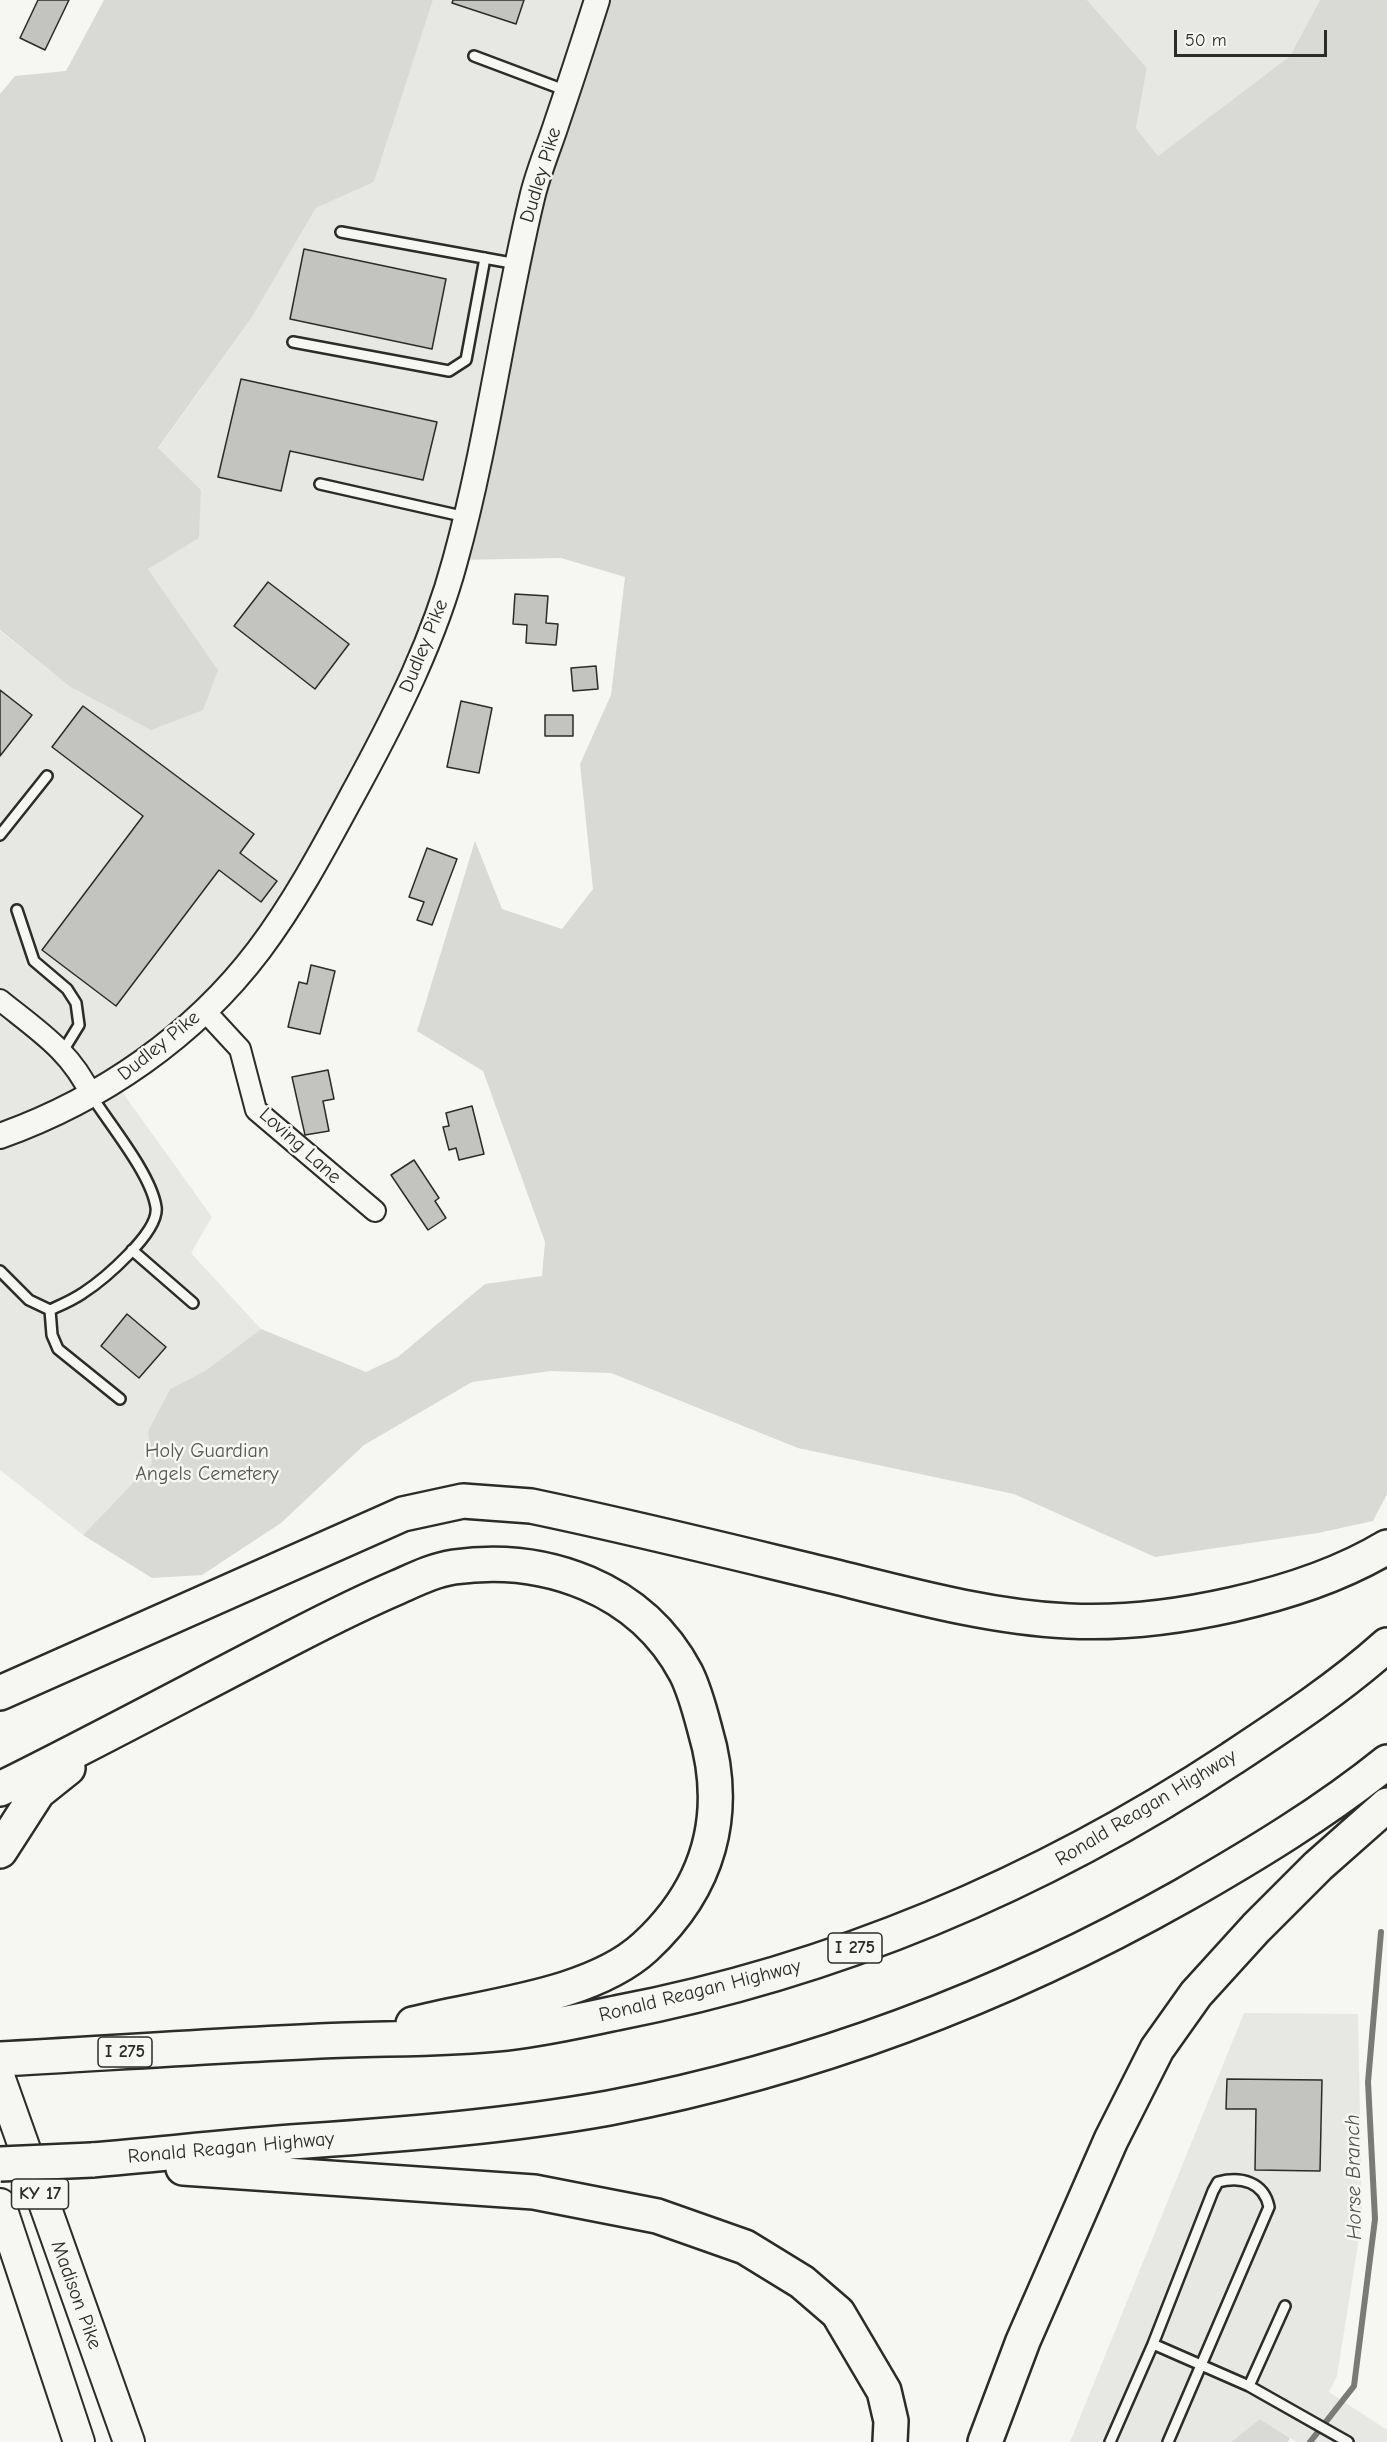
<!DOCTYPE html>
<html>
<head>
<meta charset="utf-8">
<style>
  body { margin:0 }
  #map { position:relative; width:1387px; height:2442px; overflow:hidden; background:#f6f6f2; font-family:"Comic Neue",sans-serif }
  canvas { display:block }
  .scale { position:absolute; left:1174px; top:30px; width:153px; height:27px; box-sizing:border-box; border:3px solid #2b2b2b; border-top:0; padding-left:8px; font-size:18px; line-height:21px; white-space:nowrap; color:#2b2b2b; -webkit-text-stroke:4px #f6f6f2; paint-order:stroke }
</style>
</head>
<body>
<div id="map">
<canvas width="1387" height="2442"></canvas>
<div class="scale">50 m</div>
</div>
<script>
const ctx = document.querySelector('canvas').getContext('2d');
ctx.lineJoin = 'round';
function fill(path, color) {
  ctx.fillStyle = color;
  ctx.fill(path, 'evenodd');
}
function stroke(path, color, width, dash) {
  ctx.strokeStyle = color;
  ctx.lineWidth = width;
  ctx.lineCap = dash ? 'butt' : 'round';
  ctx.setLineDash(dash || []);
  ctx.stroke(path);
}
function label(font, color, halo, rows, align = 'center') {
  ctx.font = font + ' "Comic Neue",sans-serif';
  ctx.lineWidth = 5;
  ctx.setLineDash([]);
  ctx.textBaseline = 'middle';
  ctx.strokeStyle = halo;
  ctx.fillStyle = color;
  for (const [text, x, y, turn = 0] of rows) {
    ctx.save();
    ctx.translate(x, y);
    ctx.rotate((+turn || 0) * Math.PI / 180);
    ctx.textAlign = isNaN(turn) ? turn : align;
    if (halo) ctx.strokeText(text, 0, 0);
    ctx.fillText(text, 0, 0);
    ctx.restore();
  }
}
fill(new Path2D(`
  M433 0H597L438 619 258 951 115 1082 212 1217 191 1253 261 1329 205 1371 170 1389 148 1431 152 1463 83 1535 0 1470V631L69 686 218 670 147 568 199 538 200 490 158 449 252 317 316 208 374 182Z
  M1087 0H1320L1290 56 1158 156 1136 128 1147 68Z
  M1244 2013 1358 2014 1362 2219 1337 2376 1329 2392 1387 2430V2442H1297L1260 2419 1231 2442H1070Z`), '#e7e7e3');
fill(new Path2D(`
  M104 0H433L374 182 316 208 252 317 158 448 201 490 199 538 148 569 218 670 203 710 151 730 69 686 0 630V94L15 76 66 71Z
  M597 0H1087L1147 68 1136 128 1158 156 1290 56 1320 0H1387V1494L1373 1521 1318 1533 1155 1557 1014 1494 798 1448 611 1373 550 1371 472 1382 364 1445 281 1523 202 1575 152 1578 83 1535 152 1463 148 1431 170 1389 205 1371 261 1329 366 1372 398 1357 485 1284 542 1276 545 1242 483 1071 417 1031 475 841 502 909 562 929 593 889 580 764 611 695 625 577 561 558 456 560 514 277Z
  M1260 2419 1290 2438 1288 2442H1231Z`), '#d9d9d5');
stroke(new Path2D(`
  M1310 2442 1354 2386 1375 2219 1368 2082 1381 1932`), '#7a7a78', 6);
const building = new Path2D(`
  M38 0H69L45 50 20 38Z
  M453 0H524L516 24 452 3Z
  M304 249 446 279 432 349 290 319Z
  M241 379 437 422 423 480 290 451 281 491 218 477Z
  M268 582 349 644 315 689 234 626Z
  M515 594 548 596 546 623 558 624 556 645 526 643 527 625 513 624Z
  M596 666 598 689 573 691 571 668Z
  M0 690 32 715 0 756Z
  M461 701 492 708 479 773 447 767Z
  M83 706 254 834 240 853 277 881 261 902 219 870 116 1006 42 950 143 816 52 747Z
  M545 715H573V736H545Z
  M427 848 457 859 432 925 417 920 424 902 409 897Z
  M311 965 335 971 320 1034 288 1027 299 982 307 984Z
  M328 1070 334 1099 323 1101 329 1131 305 1135 292 1077Z
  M472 1106 484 1154 459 1160 456 1148 449 1150 443 1127 449 1126 446 1113Z
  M414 1160 439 1198 435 1201 446 1218 428 1230 391 1175Z
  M127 1314 166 1347 139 1378 101 1346Z
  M1227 2079 1322 2080 1320 2171 1255 2170 1256 2109H1226Z`);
fill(building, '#c3c3c0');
stroke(building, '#2b2b2b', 1.5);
const service = new Path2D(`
  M474 56 567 91
  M341 232 517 264
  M293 342 449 371 466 360 485 258
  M320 484 466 517
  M0 835 47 776
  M17 910 34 961 67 989 76 1003 79 1025 63 1051
  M132 1250 193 1303
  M0 1271 29 1300 50 1310C61 1305 73 1300 83 1293 103 1280 160 1232 156 1207 151 1174 110 1125 91 1095
  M50 1310 52 1335 58 1349 120 1399
  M1153 2344 1249 2386 1348 2442
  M1249 2386 1285 2306
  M1110 2442 1153 2344 1213 2191 1218 2182C1241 2176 1264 2182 1269 2207L1168 2442`);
const minor = new Path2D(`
  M0 1000C37 1030 71 1051 91 1095
  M204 1010 240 1049 256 1110 375 1211`);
const tertiary = new Path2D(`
  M0 1136C101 1100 194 1036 259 950 298 898 328 840 359 783 398 711 434 639 455 561 488 442 503 318 532 198 538 172 549 147 557 122 571 81 584 41 597 0`);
const primary = new Path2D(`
  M0 2079 129 2442
  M0 2204 79 2442`);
const motorway = new Path2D(`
  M0 1693 403 1514 463 1501 531 1506C632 1527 732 1552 832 1576 909 1595 988 1617 1068 1621 1164 1626 1304 1597 1387 1547
  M0 1789C99 1740 197 1687 296 1636 329 1619 363 1602 398 1587 416 1579 434 1570 454 1567 545 1554 641 1588 686 1673 695 1691 700 1711 705 1730 730 1814 709 1888 645 1947 591 1997 482 2006 413 2024
  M0 1851 38 1792 68 1768
  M0 2059C107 2053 213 2046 320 2041 381 2038 444 2040 506 2033 543 2029 579 2021 616 2013 839 1970 1041 1884 1231 1759 1284 1724 1339 1688 1387 1645
  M92 2160C163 2154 234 2146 306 2141 407 2134 509 2126 609 2108 812 2069 1005 1996 1184 1895 1254 1855 1325 1812 1387 1762
  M183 2168 534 2192 657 2216 745 2247 802 2282 838 2313 884 2391 891 2421 890 2442
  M985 2442 1023 2341 1111 2140 1157 2049 1196 1994 1256 1928 1318 1866 1387 1805`);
stroke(service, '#2b2b2b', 14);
stroke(minor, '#2b2b2b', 24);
stroke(tertiary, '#2b2b2b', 28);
stroke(primary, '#2b2b2b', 34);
stroke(motorway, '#2b2b2b', 38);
stroke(service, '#f6f6f2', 9);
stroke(minor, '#f6f6f2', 20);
stroke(tertiary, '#f6f6f2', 24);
stroke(primary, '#f6f6f2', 30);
stroke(motorway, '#f6f6f2', 33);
const motorwayBridge = new Path2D(`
  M0 2164 92 2160`);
stroke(motorwayBridge, '#2b2b2b', 38, []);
stroke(motorwayBridge, '#f6f6f2', 33);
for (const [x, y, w] of [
  [855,1948,54],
  [125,2052,54],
  [40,2194,57]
]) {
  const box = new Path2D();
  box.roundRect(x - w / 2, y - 15, w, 30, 4.5);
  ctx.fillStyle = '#f6f6f2';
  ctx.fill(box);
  stroke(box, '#2b2b2b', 1.5);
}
label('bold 18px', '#2b2b2b', null, [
  ["I 275",855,1948],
  ["I 275",125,2052],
  ["KY 17",40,2194]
]);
label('20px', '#2b2b2b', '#f6f6f2', [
  ["Dudley Pike",541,175,-73],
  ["Dudley Pike",424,646,-68],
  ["Dudley Pike",159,1046,-39],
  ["Loving Lane",300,1146,42],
  ["Ronald Reagan Highway",1146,1808,-31],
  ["Ronald Reagan Highway",700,1991,-14],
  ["Ronald Reagan Highway",231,2148,-5],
  ["Madison Pike",76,2295,70]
]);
label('20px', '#565656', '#f6f6f2', [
  ["Holy Guardian",207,1451],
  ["Angels Cemetery",207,1474]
]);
label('italic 21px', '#525251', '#f6f6f2', [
  ["Horse Branch",1354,2177,-91]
]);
</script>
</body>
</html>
